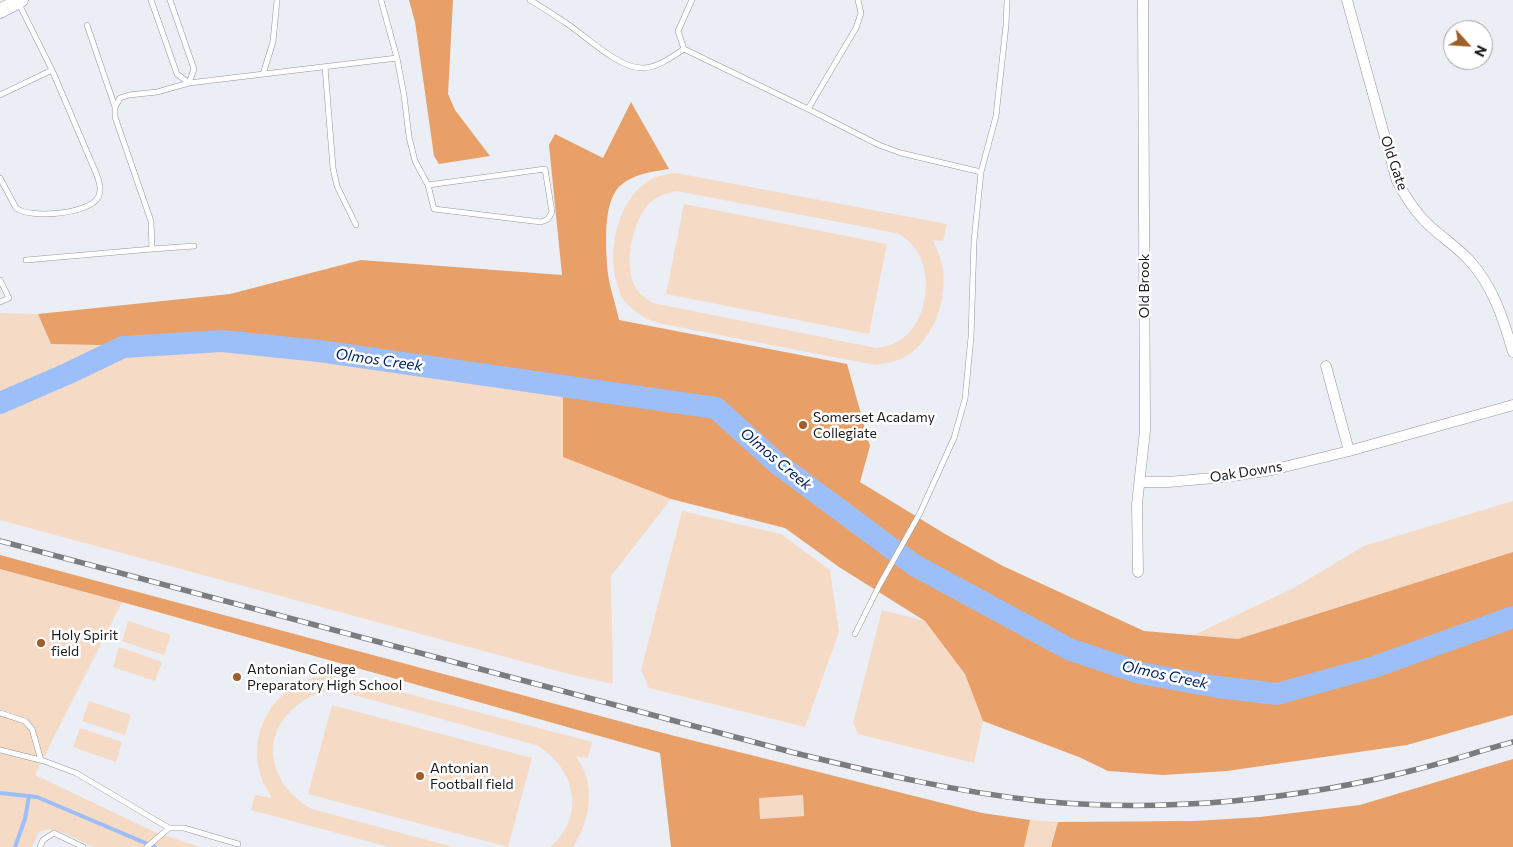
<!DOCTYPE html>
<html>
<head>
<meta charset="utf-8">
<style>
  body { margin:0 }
  #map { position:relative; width:1513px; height:847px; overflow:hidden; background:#ebeef4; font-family:Commissioner,sans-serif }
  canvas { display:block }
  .north { position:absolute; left:1443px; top:20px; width:50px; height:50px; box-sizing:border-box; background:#fff; border:1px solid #a3a3a4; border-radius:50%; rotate:116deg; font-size:14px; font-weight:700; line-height:20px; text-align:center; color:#191a1c }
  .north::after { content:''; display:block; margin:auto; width:18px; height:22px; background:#9f5e29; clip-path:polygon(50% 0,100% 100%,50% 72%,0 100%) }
</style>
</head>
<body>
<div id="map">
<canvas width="1513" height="847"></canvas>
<div class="north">N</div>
</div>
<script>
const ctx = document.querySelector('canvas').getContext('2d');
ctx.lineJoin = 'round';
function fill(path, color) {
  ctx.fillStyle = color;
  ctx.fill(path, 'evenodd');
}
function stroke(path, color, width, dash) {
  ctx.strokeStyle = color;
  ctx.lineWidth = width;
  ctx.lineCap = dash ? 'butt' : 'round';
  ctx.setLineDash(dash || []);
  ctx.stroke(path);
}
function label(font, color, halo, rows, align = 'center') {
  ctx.font = font + ' Commissioner,sans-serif';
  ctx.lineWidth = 5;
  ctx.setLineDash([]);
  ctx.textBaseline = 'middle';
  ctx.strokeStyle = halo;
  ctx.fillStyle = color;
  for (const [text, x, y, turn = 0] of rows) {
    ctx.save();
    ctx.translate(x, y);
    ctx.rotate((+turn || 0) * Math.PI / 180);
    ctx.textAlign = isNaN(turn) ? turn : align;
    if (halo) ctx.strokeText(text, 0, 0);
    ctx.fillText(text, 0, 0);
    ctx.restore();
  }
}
fill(new Path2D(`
  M676 173 947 224 943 241 933 240C937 249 941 259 943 269 947 299 934 338 908 355 898 362 886 363 875 365L658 323C643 318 629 309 621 296 619 291 618 285 616 281 608 250 617 205 644 184 653 177 664 174 676 173ZM677 191 896 233C938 250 934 325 895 343 889 346 882 347 876 348L653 303C648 300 642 296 638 291 622 270 631 226 647 206 654 197 666 193 677 191Z
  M684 204 887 244 869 334 666 294Z
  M0 313 38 314 51 344 195 347 366 365 563 393V457L671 499 611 576 613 684 565 673 0 520Z
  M1513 501V552L1238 639 1194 635 1294 588 1364 546Z
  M682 511 781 534 830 570 839 632 805 727 649 688 641 670Z
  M0 569 122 602 35 775 155 832 200 847H94L64 833 49 829 39 832 32 847H0Z
  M882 610 925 621 965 674 983 721 974 763 858 734 853 723Z
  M128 621 171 635 164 655 122 641Z
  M119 647 162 662 155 681 113 667Z
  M336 675 592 742 588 758 576 756C579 761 583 767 585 773 594 798 587 826 573 847H550C587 816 575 767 536 745L347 693C343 692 337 691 332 691 318 691 304 699 294 708 257 740 273 788 312 809L453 847H389L251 810 255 795 272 798C267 789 261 780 259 770 251 733 269 698 302 682 312 677 325 676 336 675Z
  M89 701 131 715 125 735 82 721Z
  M332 705 532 758 508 847 308 794Z
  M80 728 122 742 116 762 73 747Z
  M803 795 804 816 760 819 759 798Z
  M1030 820 1058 822 1051 847H1024Z`), '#f5dac6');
fill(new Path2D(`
  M409 0H453L448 94 455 110 490 156 439 164 434 156 415 22Z
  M631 102 669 169C651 172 632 174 619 187 602 204 606 252 608 274 610 289 616 305 619 320L847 364 870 446 860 482 945 534 1003 566 1144 631 1238 639 1513 552V715L1407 745 1227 771 1163 775 1108 771 1079 757 983 721 965 674 925 621 839 567 785 528 671 499 563 457V393L366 365 195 347 51 344 38 314 230 294 361 260 562 275 549 145 555 134 603 158Z
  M0 555 671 735 982 813 1030 820 1024 847H671L660 753 122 602 0 569ZM803 795 804 816 760 819 759 798Z
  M1513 759V847H1051L1058 822 1195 821 1260 817 1360 805Z`), '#e89f68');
stroke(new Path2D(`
  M0 793 37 797 155 847
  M15 847 25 819 29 796`), '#9dbff9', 4);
stroke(new Path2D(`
  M0 403 69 373 123 347 222 341 319 351 716 408 778 464 914 565 1069 649 1140 673 1218 687 1277 694 1374 667 1513 617`), '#9dbff9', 22);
const service = new Path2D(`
  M151 0 177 74 189 83
  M170 0 194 69 189 83
  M530 0C542 7 554 15 566 23 586 36 618 68 642 68 657 68 672 57 684 49L808 109 879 145 901 153 981 172 974 241 971 337 965 399 954 438 920 513 879 586 855 634
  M87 25 115 107
  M684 49 678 31 692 0
  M397 58 404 95 409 137 415 161 428 185 545 169 552 212 548 219 541 222 434 209 428 185
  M325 67 333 168 337 186 356 225
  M263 74 273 42 277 0
  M0 95 52 70
  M808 109 856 28 861 13 858 0
  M981 172 996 116 1006 25 1007 0
  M0 178 16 208C30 219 86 214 97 199 103 191 99 181 96 173L52 70 18 2
  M152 249 194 246
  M26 260 152 249 151 221 115 117V107L120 98 129 95 157 92 189 83 397 58 381 0
  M0 280 9 298 0 302
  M0 713 25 721 32 729 41 760
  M0 750 44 761 76 773 169 828
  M40 847 43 840 54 833 83 847
  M147 847 169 828H184L238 844`);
const minor = new Path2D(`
  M1347 0 1397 181C1406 198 1416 214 1431 227 1443 238 1457 247 1469 260 1493 286 1503 318 1513 352
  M1326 366 1349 451
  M1141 482H1168L1225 477 1272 470 1349 451 1513 405
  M1138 572 1137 504 1145 431 1143 0`);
const secondary = new Path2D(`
  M0 11 21 0`);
stroke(service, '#93969c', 6);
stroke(minor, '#93969c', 11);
stroke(secondary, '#93969c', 15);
stroke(service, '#fff', 5);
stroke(minor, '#fff', 10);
stroke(secondary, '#fff', 14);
const rail = new Path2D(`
  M0 541 795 753C877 773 956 792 1040 801 1165 813 1301 800 1422 768 1453 760 1483 750 1513 742`);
stroke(rail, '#7a7c80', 5.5);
stroke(rail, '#fff', 4, [11]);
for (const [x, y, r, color] of [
  [803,425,5,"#9f5e29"],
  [41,643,5,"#9f5e29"],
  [237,677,5,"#9f5e29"],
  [420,776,5,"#9f5e29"]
]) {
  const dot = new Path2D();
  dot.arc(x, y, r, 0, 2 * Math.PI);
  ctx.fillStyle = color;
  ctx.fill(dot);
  stroke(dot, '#fff', 2);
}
label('14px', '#191a1c', '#fff', [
  ["Old Gate",1394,163,71],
  ["Old Brook",1144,286,-90],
  ["Oak Downs",1246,472,-9]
]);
label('14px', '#191a1c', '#fff', [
  ["Somerset Acadamy",813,417],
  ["Collegiate",813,433],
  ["Holy Spirit",51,635],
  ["field",51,651],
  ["Antonian College",247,669],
  ["Preparatory High School",247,685],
  ["Antonian",430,768],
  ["Football field",430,784]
], 'left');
label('italic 15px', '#022561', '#fff', [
  ["Olmos Creek",379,360,8],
  ["Olmos Creek",776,459,40],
  ["Olmos Creek",1165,675,12]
]);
</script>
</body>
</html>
